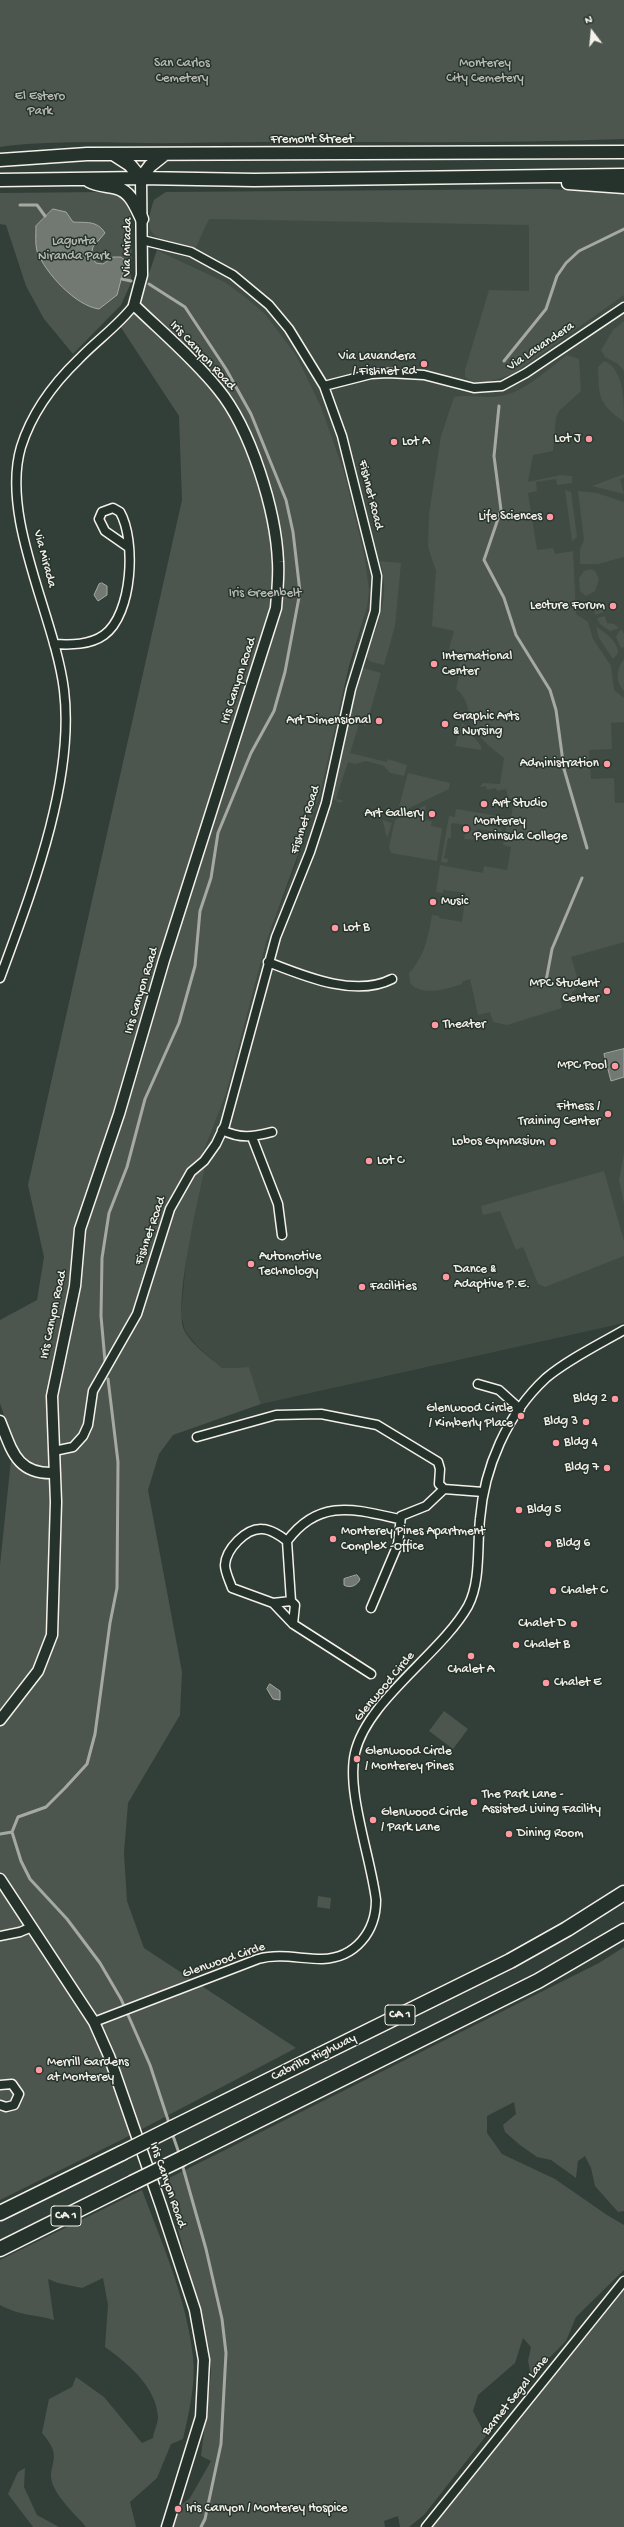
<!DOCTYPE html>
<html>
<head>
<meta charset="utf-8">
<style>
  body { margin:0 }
  #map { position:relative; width:624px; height:2527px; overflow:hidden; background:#323e38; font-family:"Gochi Hand",sans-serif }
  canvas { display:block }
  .north { position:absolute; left:572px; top:12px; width:40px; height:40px; -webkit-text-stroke:3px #26332d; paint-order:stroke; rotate:344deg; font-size:11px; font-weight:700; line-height:16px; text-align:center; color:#f4f1e8 }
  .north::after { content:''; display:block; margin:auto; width:14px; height:18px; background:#f4f1e8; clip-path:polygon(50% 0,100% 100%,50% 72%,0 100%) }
</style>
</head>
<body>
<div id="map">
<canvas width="624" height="2527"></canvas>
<div class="north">N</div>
</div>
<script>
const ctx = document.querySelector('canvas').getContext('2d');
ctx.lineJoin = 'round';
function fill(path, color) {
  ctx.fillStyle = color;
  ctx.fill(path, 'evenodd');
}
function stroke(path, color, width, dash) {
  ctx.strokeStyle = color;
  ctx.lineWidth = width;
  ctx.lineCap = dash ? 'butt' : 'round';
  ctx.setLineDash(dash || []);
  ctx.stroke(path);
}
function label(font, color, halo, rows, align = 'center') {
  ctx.font = font + ' "Gochi Hand",sans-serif';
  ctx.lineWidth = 3;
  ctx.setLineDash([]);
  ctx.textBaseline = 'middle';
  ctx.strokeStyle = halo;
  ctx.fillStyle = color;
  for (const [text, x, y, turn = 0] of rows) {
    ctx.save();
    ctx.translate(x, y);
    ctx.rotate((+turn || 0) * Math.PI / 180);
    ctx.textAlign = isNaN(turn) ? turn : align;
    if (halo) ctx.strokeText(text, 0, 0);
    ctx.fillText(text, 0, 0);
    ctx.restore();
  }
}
fill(new Path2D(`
  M166 192 624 195V1323L261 1404 249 1367 222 1368 197 1346 185 1331 181 1314 187 1250 205 1167 203 1153 226 1094 266 943 296 864 367 608 223 281 157 250 142 219H149L154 200Z`), '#404b44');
fill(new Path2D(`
  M0 0H624V139C477 145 329 140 182 143 122 144 59 139 0 147Z
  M546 189 624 192V295L513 374 488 382H473L465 377V370L489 290 529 291V225L209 219 195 249C163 237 138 244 154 200L166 192Z
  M103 192 122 197 126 202 132 219 131 283 121 305 73 354 44 319 26 286 6 225 0 224V193Z
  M157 250 223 281 245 297 265 314 296 355 321 407 344 472 364 554 369 590 367 608 349 666 320 794 266 943 226 1094 203 1153 205 1167C199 1198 172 1306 185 1332 193 1346 210 1357 222 1368L249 1367 261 1404 173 1435 159 1454 148 1490 182 1672 180 1715 128 1803 124 1853 127 1901 144 1948 296 2048 123 2139 0 2200V1565L11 1460 8 1454 14 1448 0 1403V1320L37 1300 44 1257 28 1185 182 500 179 416 118 323 127 314 141 282 148 276Z
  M624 321V371L618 364 605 357 601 350 613 330Z
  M567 355 579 359 581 391 559 411 556 417 553 451 533 455 528 482 561 475 572 476V483L557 485 556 479 536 482 537 491 528 493 537 550 553 548 555 554 573 551 576 614 588 622 593 639 611 666 614 690 624 698V722L611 723 612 749 589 750 591 779 614 778 615 803H624V942L571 957 579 983 575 984 576 990 572 992V995L560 999 562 1008 507 1025 493 1022 490 1012 478 1015 470 979 462 982V984C447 989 422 997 410 983L409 973C425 956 428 937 432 915L439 916V918L462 922 466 893 443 890V893L436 892 440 865 483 873 484 866 507 870 511 847 503 845 508 818H511L514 799 508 798 506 789 497 791 496 788 487 790 486 786 480 787 483 783 500 784 504 758C494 750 483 742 476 731 468 718 470 699 456 689L460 672 457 671 463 653 449 649 454 631 432 626 436 571 428 547 429 514 441 436 454 397C470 394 485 399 501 396 525 392 548 369 567 355Z
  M604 361C624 369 624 400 624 422 598 403 599 398 598 367Z
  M624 474V478L620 479 624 494 592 486Z
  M565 490 571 492 577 537 572 541Z
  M578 491 597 493 624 502V557L598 564H580V549L584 540Z
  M380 561 401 563 395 626 384 665 369 661 366 656C378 624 391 595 380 561Z
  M590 569 595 571 599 579 595 591 586 596 580 591 579 578 584 571Z
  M601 601 604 612 595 615 594 607Z
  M605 616 607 623 614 624 619 628 610 631 600 624 597 618Z
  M596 627C604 631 619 643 618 653L613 659 599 638Z
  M621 629 624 634V647L621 648 616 637Z
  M624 659V691C615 681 616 669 624 659Z
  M364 668 381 673 366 726 359 724 350 753 387 762 388 759 407 765 404 776 390 773 384 766 366 761 355 764 348 762 336 799 344 801 339 803 334 799 333 792 360 670Z
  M462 722 481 746V750L455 746Z
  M408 773 450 783 449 789 397 814Z
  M426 805 424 820 432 821 431 826 442 828 437 861 391 853 389 847 395 820Z
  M456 809 504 817 503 821 481 818 480 825 502 828 501 833 478 829 476 840 464 839 466 825 453 823 451 824V838H448L444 858 448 859 447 863 441 862 449 816 455 817Z
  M383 820 392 823 387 838 383 822Z
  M624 1153V1204L619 1180Z
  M604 1171 624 1241V1256L545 1287 538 1284 523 1247 516 1250 500 1211 483 1215 481 1206Z
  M444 1711 468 1729 453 1749 429 1731Z
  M318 1896 331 1898 330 1909 317 1907Z
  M624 1947V2211L618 2212 595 2186 591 2168 585 2156 578 2161 576 2178 551 2160 537 2157 520 2145 505 2132 503 2125 516 2114 514 2102 487 2116V2133L502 2154 555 2179 607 2215 624 2225V2270L576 2317 566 2341 531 2376 528 2361 531 2347 523 2338 515 2363 478 2395 473 2411 486 2436 424 2515 409 2527H400L398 2516 384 2521 385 2527H173L180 2506 190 2498 211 2461 201 2456 211 2374 209 2348 166 2183 169 2178 599 1963Z
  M142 2190C162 2243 187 2300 193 2357 196 2383 189 2413 183 2439L171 2444 157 2478 130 2502 136 2527H86C76 2515 59 2500 53 2485 45 2464 66 2460 42 2433L49 2399 72 2387 76 2377 104 2397 142 2443 153 2438C154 2431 158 2423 158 2417 156 2386 128 2364 105 2347L108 2305 103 2278 82 2288 58 2283 48 2279 54 2320C33 2314 21 2316 0 2305V2260Z
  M624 2289V2527H432L615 2299Z
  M25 2468 24 2487 37 2515 59 2527H33L8 2494 18 2472Z`), '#4c564f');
const water = new Path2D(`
  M53 209 66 212 73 222C86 223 97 220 105 233L93 247 91 256 96 263 103 264 113 257H121L126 261 117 295 99 309C76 306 45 273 37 251 35 244 36 234 36 226Z
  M102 583 107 586V595L98 601 94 595 99 584Z
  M624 1049V1077L611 1081 604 1054Z
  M357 1575 360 1579C358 1585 350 1589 344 1585V1579Z
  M270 1684 280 1691V1700L273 1699 267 1689Z`);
fill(water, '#727972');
stroke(water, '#a6a9a1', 1);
stroke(new Path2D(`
  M20 205H37L45 216
  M122 279 131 281
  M504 361 546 309 557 276 566 263 579 251 624 229
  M499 406 494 456 501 510 484 560 504 598 516 635 550 690 556 710 564 769 587 848
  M546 981 552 949 582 878
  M105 1361 101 1316 102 1258 109 1213 127 1167 145 1099 179 1023 195 966 200 911 211 878 218 833 251 753 274 711 285 672 300 592 293 532 286 500 251 414 226 369 185 307 149 284
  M108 1379 118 1462 117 1588 110 1623 95 1734 87 1764 65 1788 46 1807 18 1817 12 1832 21 1861 30 1879 67 1919 100 1963 121 1999 150 2065 170 2126
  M0 1834 12 1832
  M172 2133 180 2156
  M182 2164 206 2249 222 2319 226 2353 221 2444 205 2519 201 2527`), '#a6a9a1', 3);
const minor = new Path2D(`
  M324 386 371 374 388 373 424 375 474 388 502 386 526 373 624 307
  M54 644C71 645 90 645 104 635 133 614 136 540 120 512L113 508 102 512 99 519 105 531 128 547
  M268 962C304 976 355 998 392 979
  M0 978C31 893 75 781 64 690 55 617 0 518 21 447 32 412 53 384 79 359 97 340 118 326 134 305
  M222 1130C240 1139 253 1137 272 1132
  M252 1137 278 1204 282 1235
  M478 1384 499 1390 520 1409
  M197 1437 276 1415 321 1414 377 1425 438 1462 440 1469 439 1484 444 1489 426 1506 401 1516 398 1544 371 1608
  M54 1451 73 1447 83 1436 88 1425 93 1391 137 1314 170 1209 191 1172 204 1161 216 1144 225 1125 276 937 310 852 326 803 351 689 375 611 377 576 342 436 324 386 289 329 269 305 233 275 191 252 142 240
  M444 1489 483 1492
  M287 1541C281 1536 270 1529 262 1529 246 1528 226 1549 225 1565 225 1572 230 1582 232 1588L273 1603 293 1624 371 1674
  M291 1601 287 1541C319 1498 354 1509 399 1519
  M273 1603 291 1601 295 1605 293 1624
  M0 1936 20 1932 32 1927
  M94 2022 258 1959C280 1953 300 1959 322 1959 356 1958 376 1931 376 1900 371 1858 346 1791 355 1753 367 1700 441 1654 468 1606 481 1582 477 1546 480 1519 484 1468 507 1414 546 1378 569 1359 598 1345 624 1330
  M0 2085 12 2084 19 2094 14 2105 6 2107 0 2105
  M426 2527 624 2281`);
const tertiary = new Path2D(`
  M0 1421C12 1451 17 1475 55 1473
  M0 1720 38 1671 52 1635 56 1502 52 1396 75 1286 80 1229 119 1114 164 960 276 608C277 593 279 577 278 562 276 511 251 429 218 389 193 358 162 332 134 305L142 275 141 178
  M0 1879 94 2022 109 2056 161 2206 195 2310 204 2360 201 2417 167 2527`);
const primary = new Path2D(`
  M113 154 130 165 141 178
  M0 160 87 154 624 152
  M141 178 150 166 165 154
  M0 180 141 178 254 180 624 175
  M89 181C98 186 107 185 117 188 131 192 136 207 142 219
  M568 183 624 187`);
const motorway = new Path2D(`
  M172 2128 510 1961 567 1929 624 1893
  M183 2158 538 1981 624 1931
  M0 2213 122 2153
  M0 2249 132 2183`);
stroke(minor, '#f4f1e8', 11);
stroke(tertiary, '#f4f1e8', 13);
stroke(primary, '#f4f1e8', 15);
stroke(motorway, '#f4f1e8', 17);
stroke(minor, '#26332d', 8);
stroke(tertiary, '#26332d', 10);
stroke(primary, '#26332d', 12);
stroke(motorway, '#26332d', 14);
const motorwayBridge = new Path2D(`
  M122 2153 172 2128
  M132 2183 183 2158`);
stroke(motorwayBridge, '#f4f1e8', 17, []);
stroke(motorwayBridge, '#26332d', 14);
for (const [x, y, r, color] of [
  [424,364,4,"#ff9aa2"],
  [589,439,4,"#ff9aa2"],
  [394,442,4,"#ff9aa2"],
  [550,517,4,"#ff9aa2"],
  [613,606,4,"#ff9aa2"],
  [434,664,4,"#ff9aa2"],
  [379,721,4,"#ff9aa2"],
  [445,724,4,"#ff9aa2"],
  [607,764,4,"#ff9aa2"],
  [484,804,4,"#ff9aa2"],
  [432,814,4,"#ff9aa2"],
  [466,829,4,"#ff9aa2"],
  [433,902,4,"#ff9aa2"],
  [335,928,4,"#ff9aa2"],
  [607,991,4,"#ff9aa2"],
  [435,1025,4,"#ff9aa2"],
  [615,1066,4,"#ff9aa2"],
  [608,1114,4,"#ff9aa2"],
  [553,1142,4,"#ff9aa2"],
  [369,1161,4,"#ff9aa2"],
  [251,1264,4,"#ff9aa2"],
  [446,1277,4,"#ff9aa2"],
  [362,1287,4,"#ff9aa2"],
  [615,1399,4,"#ff9aa2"],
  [521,1416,4,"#ff9aa2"],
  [586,1422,4,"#ff9aa2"],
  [556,1443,4,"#ff9aa2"],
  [607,1468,4,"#ff9aa2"],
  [519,1510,4,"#ff9aa2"],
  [333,1539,4,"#ff9aa2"],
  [548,1544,4,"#ff9aa2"],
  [553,1591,4,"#ff9aa2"],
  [574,1624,4,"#ff9aa2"],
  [516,1645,4,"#ff9aa2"],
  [471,1656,4,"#ff9aa2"],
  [546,1683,4,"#ff9aa2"],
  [357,1759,4,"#ff9aa2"],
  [474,1802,4,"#ff9aa2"],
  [373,1820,4,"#ff9aa2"],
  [509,1834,4,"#ff9aa2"],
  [39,2070,4,"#ff9aa2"],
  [178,2509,4,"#ff9aa2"]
]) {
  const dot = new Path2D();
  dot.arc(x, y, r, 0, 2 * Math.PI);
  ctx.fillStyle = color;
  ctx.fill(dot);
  stroke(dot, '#26332d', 1.5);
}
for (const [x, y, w] of [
  [400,2015,30],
  [66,2216,30]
]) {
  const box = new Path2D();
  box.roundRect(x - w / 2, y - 10, w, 20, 3);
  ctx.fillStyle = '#26332d';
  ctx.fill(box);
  stroke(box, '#f4f1e8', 1);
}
label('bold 12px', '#f4f1e8', null, [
  ["CA 1",400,2015],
  ["CA 1",66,2216]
]);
label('13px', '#b9bbb2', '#26332d', [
  ["San Carlos",182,64],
  ["Cemetery",182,79],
  ["Monterey",485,64],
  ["City Cemetery",485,79],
  ["El Estero",40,97],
  ["Park",40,112],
  ["Lagunta",74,242],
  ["Niranda Park",74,257],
  ["Iris Greenbelt",265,594]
]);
label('13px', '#f4f1e8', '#26332d', [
  ["Fremont Street",312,140],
  ["Via Mirada",128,247,-89],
  ["Via Lavandera",541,347,-34],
  ["Iris Canyon Road",202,356,47],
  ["Fishnet Road",370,495,76],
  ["Via Mirada",44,559,75],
  ["Iris Canyon Road",239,681,-72],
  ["Fishnet Road",306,820,-72],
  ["Iris Canyon Road",142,991,-73],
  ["Fishnet Road",151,1231,-71],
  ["Iris Canyon Road",54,1315,-78],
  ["Glenwood Circle",385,1687,-50],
  ["Glenwood Circle",224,1961,-19],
  ["Cabrillo Highway",314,2058,-26],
  ["Iris Canyon Road",167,2185,71],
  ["Barnet Segal Lane",516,2396,-51]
]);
label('13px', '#f4f1e8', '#26332d', [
  ["Via Lavandera",416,357,"right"],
  ["/ Fishnet Rd",416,372,"right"],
  ["Lot J",581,439,"right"],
  ["Lot A",402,442],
  ["Life Sciences",542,517,"right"],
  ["Lecture Forum",605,606,"right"],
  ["International",442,657],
  ["Center",442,672],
  ["Graphic Arts",453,717],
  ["& Nursing",453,732],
  ["Art Dimensional",371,721,"right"],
  ["Administration",599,764,"right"],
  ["Art Studio",492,804],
  ["Art Gallery",424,814,"right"],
  ["Monterey",474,822],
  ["Peninsula College",474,837],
  ["Music",441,902],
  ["Lot B",343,928],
  ["MPC Student",599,984,"right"],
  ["Center",599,999,"right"],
  ["Theater",443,1025],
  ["MPC Pool",607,1066,"right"],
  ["Fitness /",600,1107,"right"],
  ["Training Center",600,1122,"right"],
  ["Lobos Gymnasium",545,1142,"right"],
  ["Lot C",377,1161],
  ["Automotive",259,1257],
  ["Technology",259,1272],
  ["Dance &",454,1270],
  ["Adaptive P.E.",454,1285],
  ["Facilities",370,1287],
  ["Bldg 2",607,1399,"right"],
  ["Glenwood Circle",513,1409,"right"],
  ["/ Kimberly Place",513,1424,"right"],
  ["Bldg 3",578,1422,"right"],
  ["Bldg 4",564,1443],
  ["Bldg 7",599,1468,"right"],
  ["Bldg 5",527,1510],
  ["Monterey Pines Apartment",341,1532],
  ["Complex -Office",341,1547],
  ["Bldg 6",556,1544],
  ["Chalet C",561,1591],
  ["Chalet D",566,1624,"right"],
  ["Chalet B",524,1645],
  ["Chalet A",471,1670,"center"],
  ["Chalet E",554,1683],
  ["Glenwood Circle",365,1752],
  ["/ Monterey Pines",365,1767],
  ["The Park Lane -",482,1795],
  ["Assisted Living Facility",482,1810],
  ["Glenwood Circle",381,1813],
  ["/ Park Lane",381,1828],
  ["Dining Room",517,1834],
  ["Merrill Gardens",47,2063],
  ["at Monterey",47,2078],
  ["Iris Canyon / Monterey Hospice",186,2509]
], 'left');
</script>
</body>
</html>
